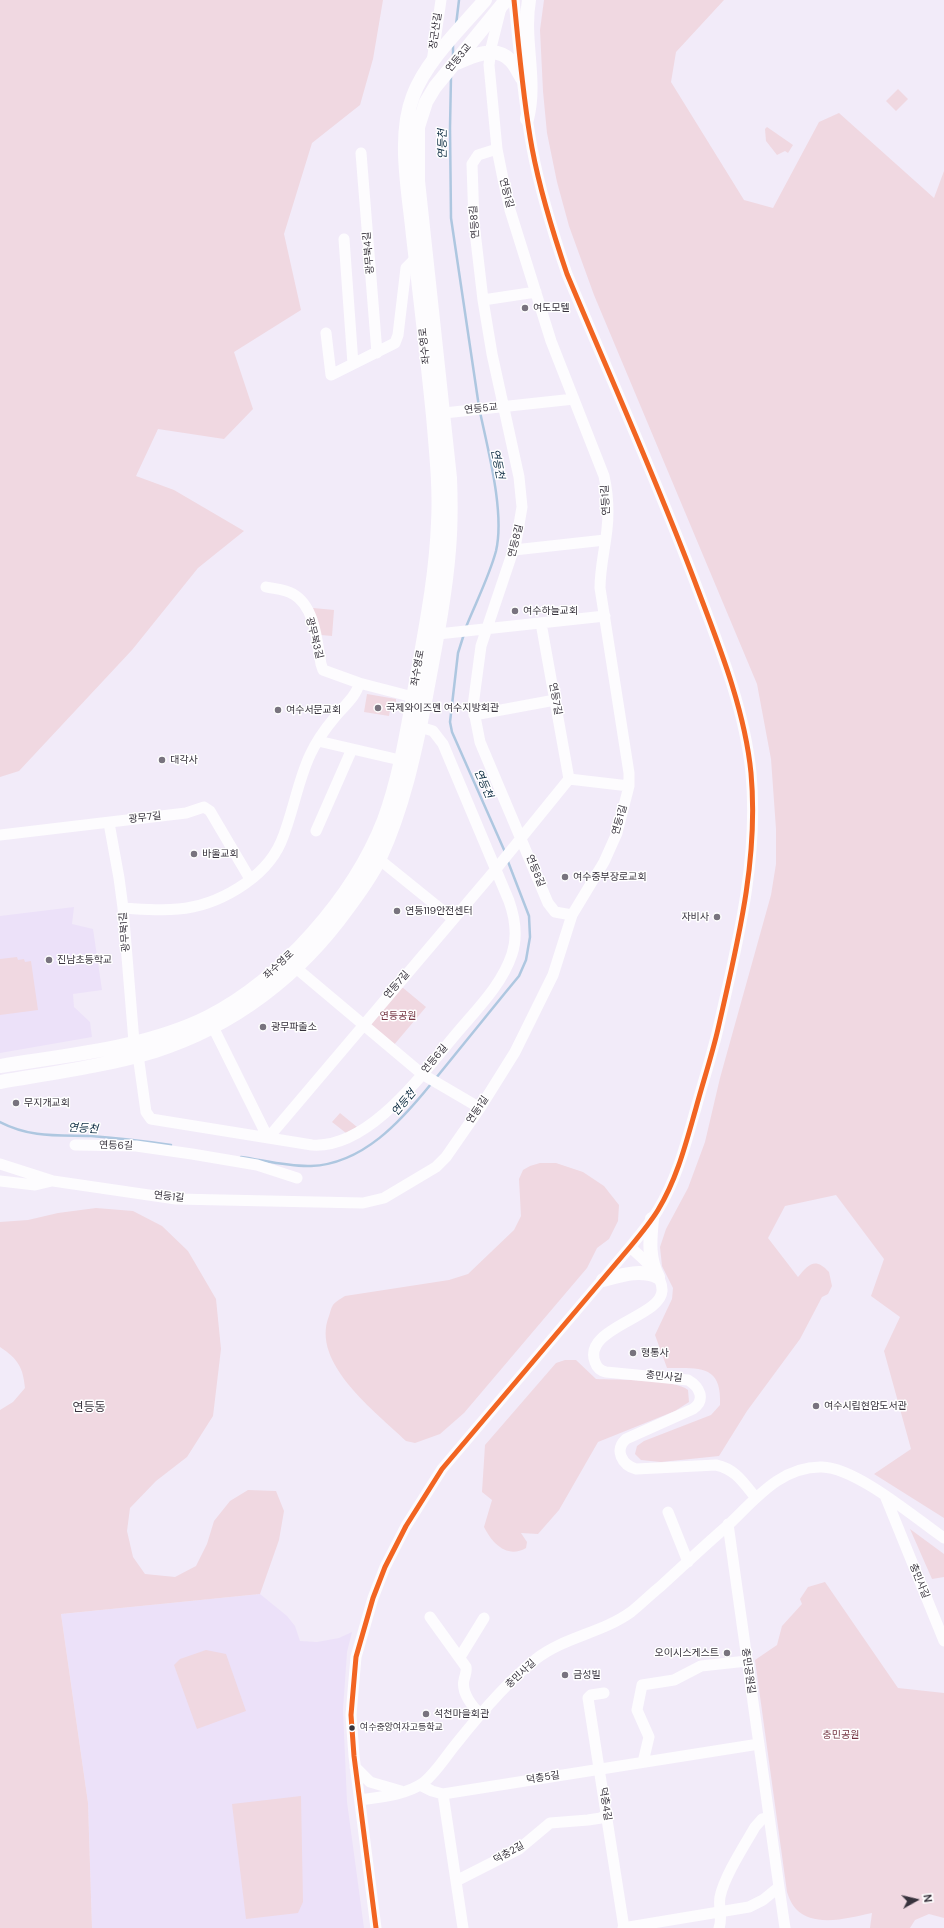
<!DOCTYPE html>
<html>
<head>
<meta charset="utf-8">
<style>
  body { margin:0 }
  #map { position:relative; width:944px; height:1928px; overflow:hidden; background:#f2ebf9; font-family:"DM Sans",sans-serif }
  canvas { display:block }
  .north { position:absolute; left:896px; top:1880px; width:40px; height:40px; -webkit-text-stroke:3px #fff; paint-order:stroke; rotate:82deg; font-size:11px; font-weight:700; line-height:16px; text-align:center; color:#37323c }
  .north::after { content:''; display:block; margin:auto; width:14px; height:18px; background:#37323c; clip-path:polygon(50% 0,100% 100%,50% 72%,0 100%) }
</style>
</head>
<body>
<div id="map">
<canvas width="944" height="1928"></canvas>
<div class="north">N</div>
</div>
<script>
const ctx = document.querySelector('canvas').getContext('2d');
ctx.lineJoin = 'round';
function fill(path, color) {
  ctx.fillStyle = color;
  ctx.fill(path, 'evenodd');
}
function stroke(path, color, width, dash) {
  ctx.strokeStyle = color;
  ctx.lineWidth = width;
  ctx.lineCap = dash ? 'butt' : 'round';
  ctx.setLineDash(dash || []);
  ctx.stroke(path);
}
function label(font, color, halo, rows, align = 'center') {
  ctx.font = font + ' "DM Sans","Noto Sans KR",sans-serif';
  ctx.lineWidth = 3;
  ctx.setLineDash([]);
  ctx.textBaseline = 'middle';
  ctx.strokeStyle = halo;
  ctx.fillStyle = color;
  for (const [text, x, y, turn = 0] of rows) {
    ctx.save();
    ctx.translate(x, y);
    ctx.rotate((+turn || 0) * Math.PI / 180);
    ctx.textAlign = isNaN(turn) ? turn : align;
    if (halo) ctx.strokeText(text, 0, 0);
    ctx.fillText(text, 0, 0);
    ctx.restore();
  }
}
fill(new Path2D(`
  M74 907 72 924 93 929 102 990 73 994 74 1007 90 1022 92 1037 0 1053V916Z
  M260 1594 287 1616 295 1626 300 1641 317 1642 339 1638 352 1632 347 1652 343 1710 347 1802 364 1928H92L88 1803 61 1614Z`), '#ece1f9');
fill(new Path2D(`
  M0 0H383L373 59 360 105 312 143 284 234 301 310 234 352 253 409 224 439 158 429 136 476 174 490 244 531 198 568 132 650 19 771 0 777Z
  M544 0H724L676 52 671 82 744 200 773 208 819 122 839 113 934 198 944 171V1518L874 1474 911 1449 884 1351 900 1317 871 1296 884 1259 836 1195 785 1206 768 1238 798 1277C809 1264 815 1257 829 1272L832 1286 828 1294 822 1297 800 1339 747 1411 719 1456 661 1462 641 1460 635 1454 637 1446 644 1441 711 1415 720 1405C722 1364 699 1368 667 1368L655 1335 672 1299 673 1288 662 1266 660 1247 666 1229 688 1188 705 1142 720 1078 771 895 776 864V829L771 759 757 684 594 295 569 226 557 182 547 133 543 91 540 30Z
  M898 89 908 99 896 111 886 101Z
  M767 127 793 145 788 153 785 151 777 155 766 141 765 129Z
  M313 608 334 610 332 636 321 635Z
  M367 694 396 699V703L391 704 389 716 364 712Z
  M17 957 18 960 24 959 25 962 31 961 38 1010 0 1015V959Z
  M402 987 426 1007 393 1046 372 1029 371 1024Z
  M340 1113 357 1127 346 1133 332 1122Z
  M540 1163H556L583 1172 604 1186 619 1205 618 1221 609 1239 597 1248 587 1268 464 1413 440 1434 415 1443 406 1441C376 1412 310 1363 329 1316 330 1313 331 1308 333 1305 336 1301 342 1298 345 1296L449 1280 468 1274 514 1230 521 1216 519 1179 523 1170 530 1166Z
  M96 1208 133 1211 162 1226 188 1251 216 1299 221 1349 213 1416 187 1457 156 1481 130 1508 127 1531 133 1557 145 1574 175 1577 196 1566 207 1544 214 1521 230 1501 248 1490 276 1491 284 1511 279 1540 260 1594 61 1614 88 1803 92 1928H0V1410L13 1402 25 1388C23 1367 18 1359 0 1347V1222L28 1220 58 1213Z
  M565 1360H576L596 1379C615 1380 676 1379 688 1390L689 1402 675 1411 598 1442 559 1510 538 1534 521 1533 527 1542 526 1548C507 1559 492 1543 484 1527L492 1500 482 1492 485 1445 556 1363Z
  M910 1529 944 1554V1577L932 1579Z
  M825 1582 898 1688 944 1693V1918L929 1914 915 1920 910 1928H870L872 1913C849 1918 814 1928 796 1909 792 1905 789 1898 787 1892L755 1660 777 1645 782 1626 802 1604 800 1599 808 1587Z
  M206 1650 226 1654 246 1711 197 1729 174 1665 180 1659Z
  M301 1796 303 1902 298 1913 246 1919 232 1804Z`), '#f0d8e1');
stroke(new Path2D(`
  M456 25 459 0
  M453 57V44
  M451 76 450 128 451 218 479 407
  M466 627C476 602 489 577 496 551 505 513 488 450 480 412
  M464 634 458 653 450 722 452 732 505 852
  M436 1078 505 993 519 976 526 960 530 937 529 916 507 859
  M0 1122C31 1138 58 1135 91 1136 118 1138 144 1141 171 1145
  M241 1157C263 1160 288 1167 311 1166 363 1164 401 1121 431 1084`), '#aec7e0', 2.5);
stroke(new Path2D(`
  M432 62 441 0
  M497 149 478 155 472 164 474 223 483 300 492 354 519 477 522 507 516 542 481 646 473 706 480 742 548 903 555 912 572 915
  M361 153 377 353
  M344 239 353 364
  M483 300 536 292
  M326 333 331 375 395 343 398 335 406 268 416 258
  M435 414 574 399
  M514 550 605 540
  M266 587C275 589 285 589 293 594 315 606 317 642 321 664L323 670 359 683 413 697
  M438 634 605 616
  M474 715 555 700
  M318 741 400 760
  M569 779 629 786
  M109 823 119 878 123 908 134 1042
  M316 831 352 749
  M0 835 186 813 204 807 210 811 250 879
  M380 860 453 919
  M123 908C141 909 160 911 178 909 217 906 265 879 281 842 293 814 297 783 310 755 316 742 325 729 335 717 343 707 357 696 359 683
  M296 968 422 1074 480 1108
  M213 1027 268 1138
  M138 1055 146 1112 151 1119 312 1145C369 1149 423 1073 456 1034 476 1010 502 985 512 954 518 936 515 918 509 901L443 744 433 731 420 727
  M268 1138 496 869 569 779 541 623
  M75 1145 136 1146 192 1154 257 1165 297 1178
  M0 1164 53 1181 176 1199 363 1203 384 1198 436 1167 446 1157 480 1108 515 1052 553 975 572 915 604 862 617 833 629 786V773L600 588C600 568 605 549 607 529 609 511 608 494 604 476L551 341 510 210 503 179 497 149 489 65 491 48 501 8
  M0 1181 35 1185 52 1181
  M630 1247C642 1258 663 1274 662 1291 661 1317 582 1328 595 1362 597 1368 600 1371 606 1372L688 1380C700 1387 706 1400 693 1409L626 1439C614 1450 622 1465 636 1469L716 1465C735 1469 743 1482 755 1497
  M886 1498 944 1641
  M668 1512 688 1562
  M430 1617 466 1667C467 1672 465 1675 464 1680 461 1692 472 1707 481 1714
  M460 1657 484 1618
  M604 1693 591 1695 588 1698 624 1928
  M643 1762 649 1737 637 1710 642 1685 674 1680 701 1666 747 1661
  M355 1767 370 1782 401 1791
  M420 1785 432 1791 443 1794 759 1744
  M443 1794 463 1928
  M360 1800C380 1797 406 1795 423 1783 436 1773 446 1756 456 1744 479 1715 508 1681 536 1659 564 1637 602 1633 631 1612 641 1604 651 1594 661 1586 683 1566 704 1546 726 1527 754 1501 780 1466 822 1467 857 1468 915 1518 944 1538
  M456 1881 519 1849 550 1823 588 1820 601 1818 606 1814
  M779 1887 785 1928
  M376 1928 354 1756 351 1715 356 1657 373 1598 385 1567 406 1526 442 1469 630 1247C640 1235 650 1223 658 1210 677 1179 686 1143 696 1108 703 1082 712 1055 718 1029 737 945 759 860 751 773 745 711 720 648 698 590 658 483 611 379 567 274 553 233 540 191 532 148 523 99 519 49 514 0
  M623 1928 749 1907 763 1900 779 1887 728 1524
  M719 1928C723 1918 718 1908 720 1897 724 1877 744 1846 755 1827L762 1819 769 1817`), '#fdfcfe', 11);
stroke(new Path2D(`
  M457 63C472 56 496 45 510 60 515 64 518 72 522 78
  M527 119C537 80 522 40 529 0
  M0 1066C68 1055 146 1048 208 1017 282 979 354 897 384 820 401 774 408 724 417 676 426 625 436 575 438 523 440 488 436 451 433 416 427 356 420 296 413 236 409 193 397 137 413 96 426 61 461 28 485 0
  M0 1082C52 1073 105 1066 155 1051 234 1026 300 975 348 908 359 893 372 876 380 858 403 808 414 756 425 702 434 652 445 601 449 550 451 526 451 502 450 478L418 181V127L426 102 435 87 506 0
  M652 1219C650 1240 648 1258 658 1277
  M603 1280C622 1275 640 1269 658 1277`), '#fdfcfe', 14);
stroke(new Path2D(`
  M376 1928 354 1756 351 1715 356 1657 373 1598 385 1567 406 1526 442 1469 630 1247C640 1235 650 1223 658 1210 677 1179 686 1143 696 1108 703 1082 712 1055 718 1029 737 945 759 860 751 773 745 711 720 648 698 590 658 483 611 379 567 274 553 233 540 191 532 148 523 99 519 49 514 0`), '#f26522', 5);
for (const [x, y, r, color] of [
  [525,308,4,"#78737e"],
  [515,611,4,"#78737e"],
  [378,708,4,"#78737e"],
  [278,710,4,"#78737e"],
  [162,760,4,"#78737e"],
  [194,854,4,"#78737e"],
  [565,877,4,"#78737e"],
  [397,911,4,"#78737e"],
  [717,917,4,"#78737e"],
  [49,960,4,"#78737e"],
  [263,1027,4,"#78737e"],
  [16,1103,4,"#78737e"],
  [633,1353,4,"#78737e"],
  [816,1406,4,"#78737e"],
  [727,1653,4,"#78737e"],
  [565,1675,4,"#78737e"],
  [426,1714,4,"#78737e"],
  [352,1728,3.5,"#37323c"]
]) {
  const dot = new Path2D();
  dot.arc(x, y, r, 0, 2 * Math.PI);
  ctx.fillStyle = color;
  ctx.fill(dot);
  stroke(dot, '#fff', 1.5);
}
label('9px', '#37323c', '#fff', [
  ["여수중앙여자고등학교",360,1728]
], 'left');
label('10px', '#37323c', '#fff', [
  ["장군산길",436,31,-82],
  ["연등3교",459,58,-50],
  ["연등1길",506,193,76],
  ["연등8길",475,222,-94],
  ["광무북4길",369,253,-95],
  ["좌수영로",425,346,-96],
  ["연등5교",481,409,-6],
  ["연등1길",606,500,-93],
  ["연등8길",516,541,-76],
  ["광무북3길",314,638,76],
  ["좌수영로",418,668,-80],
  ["연등7길",555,699,80],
  ["광무7길",145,818,-7],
  ["연등1길",620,820,-74],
  ["연등8길",535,871,68],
  ["광무북1길",125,932,-95],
  ["좌수영로",279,965,-43],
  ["연등7길",397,985,-49],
  ["연등6길",435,1059,-50],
  ["연등1길",478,1110,-56],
  ["연등6길",116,1146,1],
  ["연등1길",169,1197,6],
  ["충민사길",664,1377,6],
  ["충민사길",919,1581,68],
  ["충민공원길",748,1671,82],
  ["충민사길",521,1674,-43],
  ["덕충5길",543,1778,-9],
  ["덕충4길",605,1804,81],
  ["덕충2길",509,1853,-29]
]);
label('10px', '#37323c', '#fff', [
  ["여도모텔",533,308],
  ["여수하늘교회",523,611],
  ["국제와이즈멘 여수지방회관",386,708],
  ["여수서문교회",286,710],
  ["대각사",170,760],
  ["바울교회",202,854],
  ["여수중부장로교회",573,877],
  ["연등119안전센터",405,911],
  ["자비사",709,917,"right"],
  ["진남초등학교",57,960],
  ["광무파출소",271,1027],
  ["무지개교회",24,1103],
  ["형통사",641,1353],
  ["여수시립현암도서관",824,1406],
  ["오이시스게스트",719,1653,"right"],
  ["금성빌",573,1675],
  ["석천마을회관",434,1714]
], 'left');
label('10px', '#72323f', '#fff', [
  ["연등공원",398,1016],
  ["충민공원",841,1735]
]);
label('italic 11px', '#0d2c42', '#fff', [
  ["연등천",443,144,-90],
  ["연등천",497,464,79],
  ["연등천",483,784,66],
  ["연등천",404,1103,-50],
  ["연등천",83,1129,3]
]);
label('12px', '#37323c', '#fff', [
  ["연등동",89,1408]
]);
</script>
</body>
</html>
